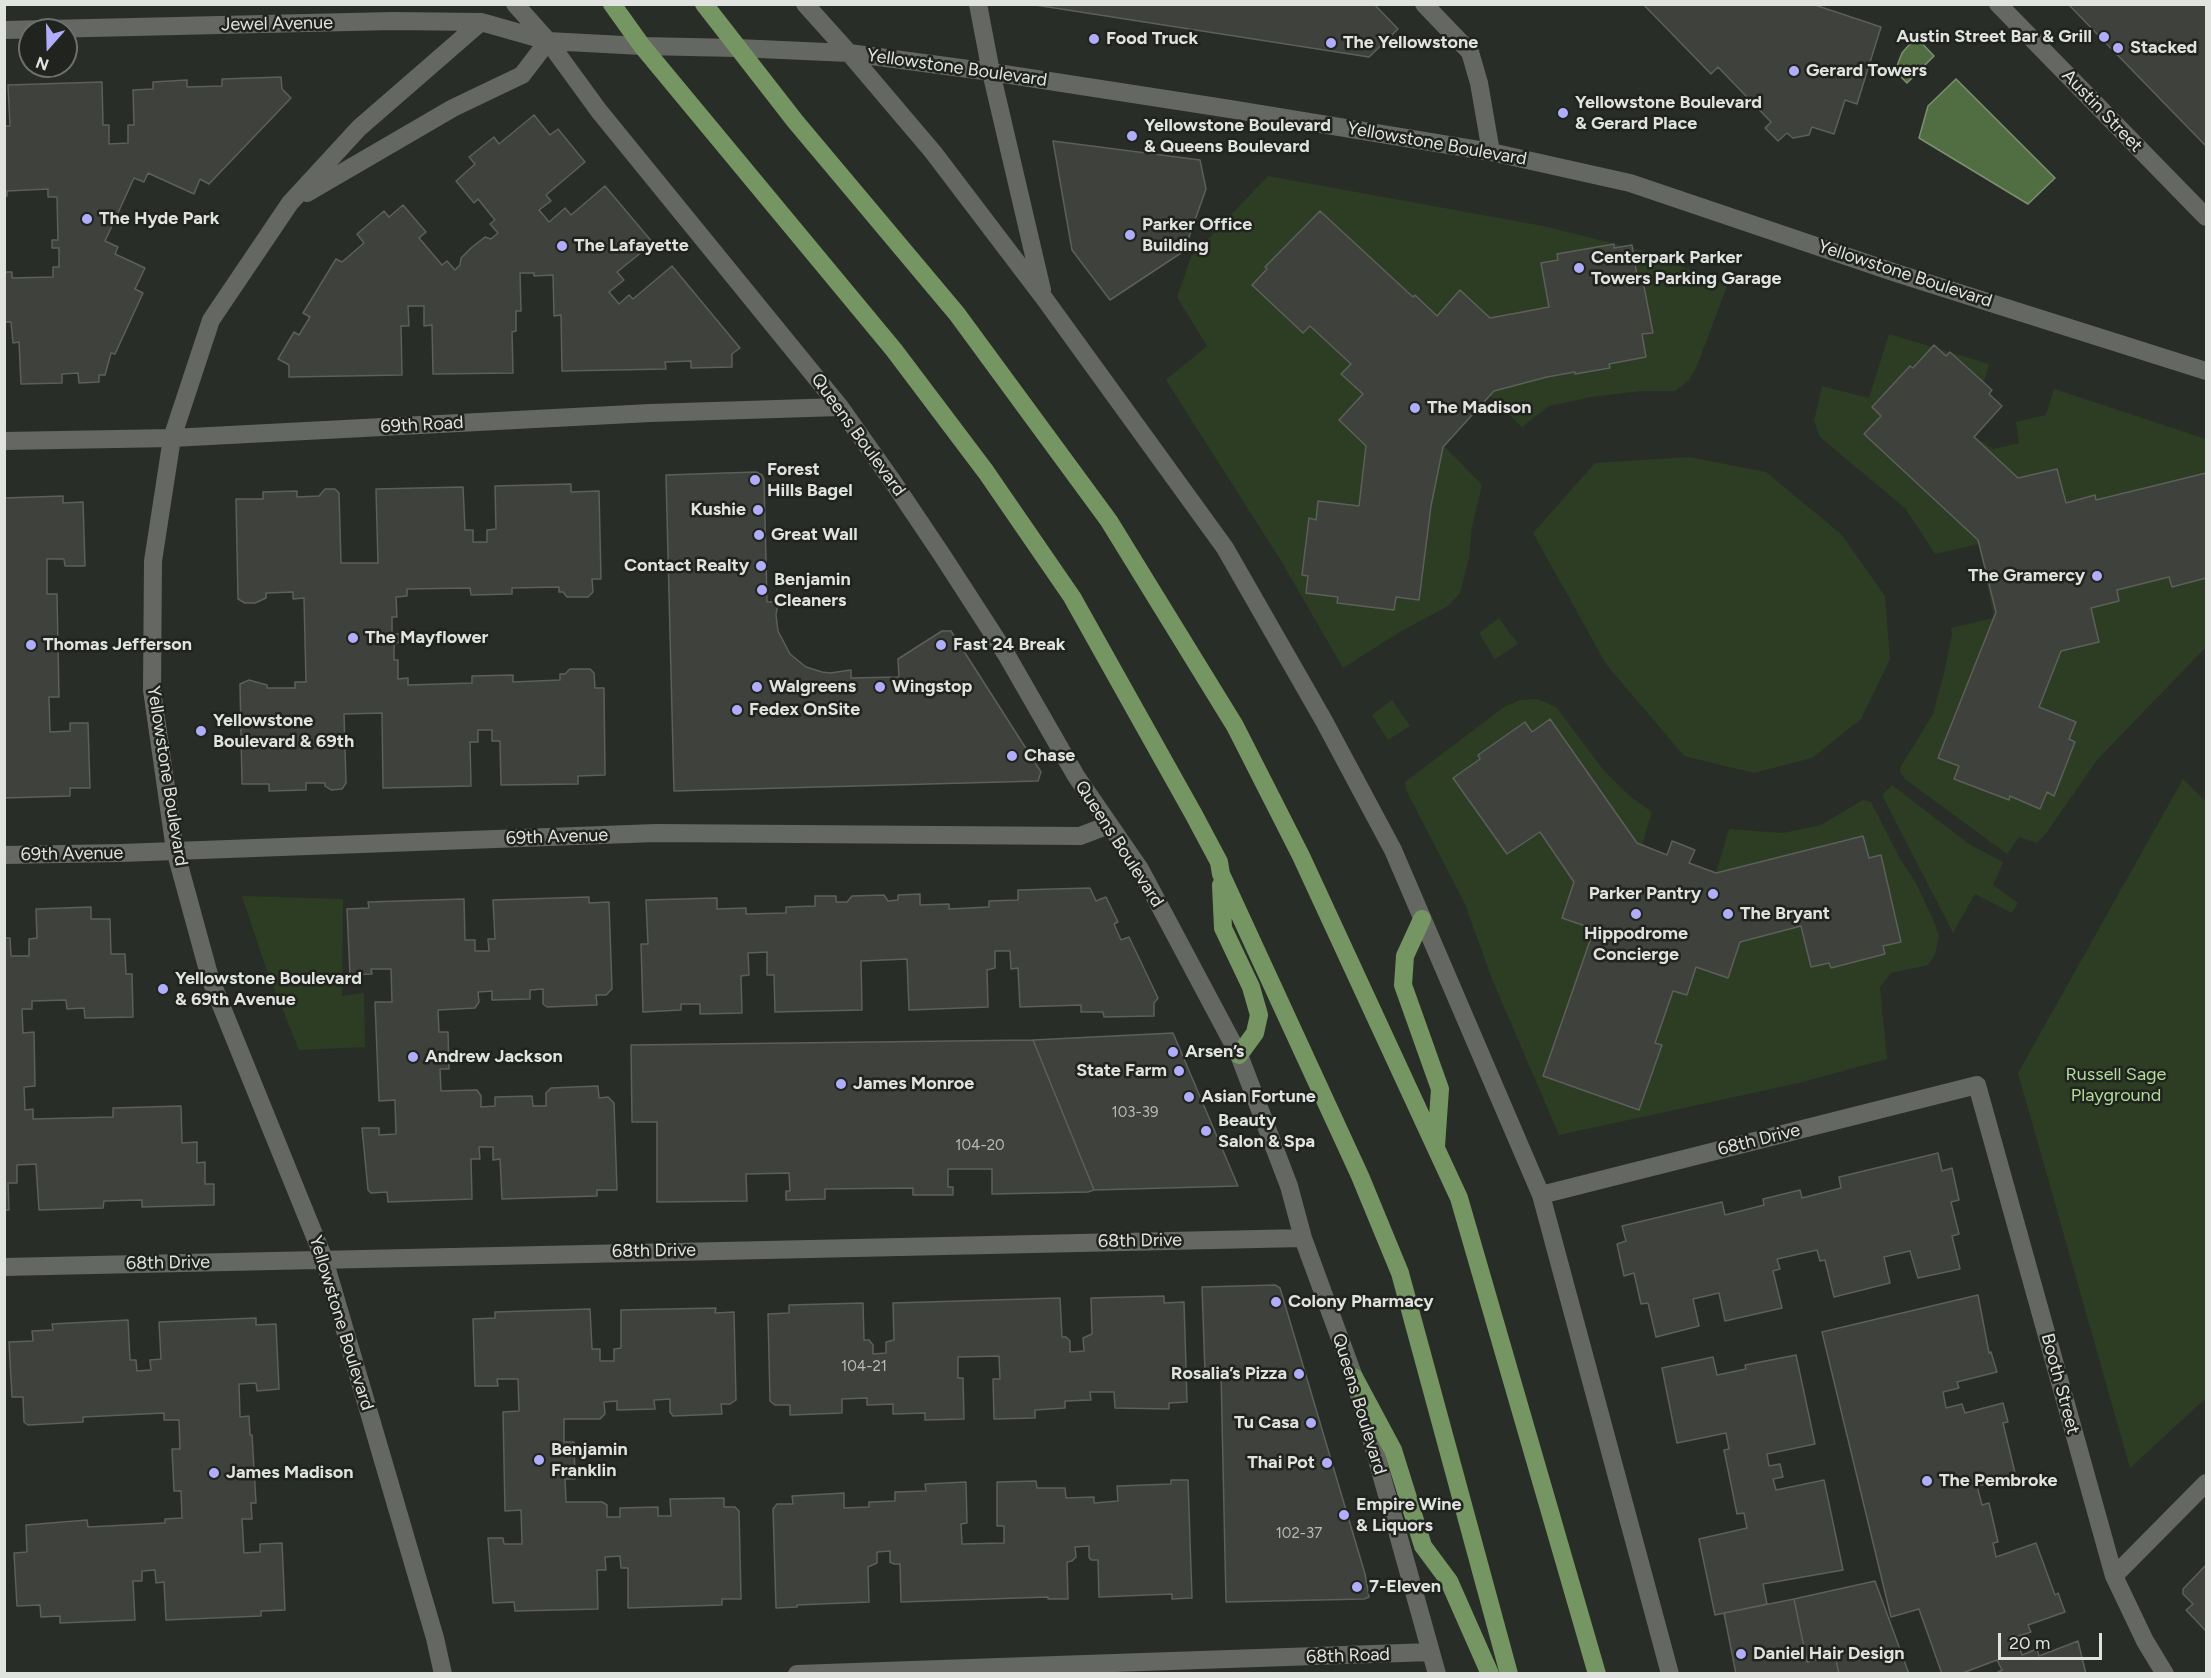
<!DOCTYPE html>
<html>
<head>
<meta charset="utf-8">
<style>
  body { margin:0 }
  #map { position:relative; width:2211px; height:1678px; overflow:hidden; background:#292d28; font-family:Figtree,sans-serif }
  canvas { display:block }
  .frame { position:absolute; inset:0; border:6px solid #e1e3e0; pointer-events:none }
  .north { position:absolute; left:18px; top:18px; width:60px; height:60px; box-sizing:border-box; background:#20231e; border:2px solid #6d706c; border-radius:50%; rotate:200deg; font-size:16px; font-weight:700; line-height:24px; text-align:center; color:#e1e3e0 }
  .north::after { content:''; display:block; margin:auto; width:21px; height:27px; background:#b0aefa; clip-path:polygon(50% 0,100% 100%,50% 72%,0 100%) }
  .scale { position:absolute; left:1998px; top:1633px; width:104px; height:27px; box-sizing:border-box; border:3px solid #e1e3e0; border-top:0; padding-left:8px; font-size:18px; line-height:21px; white-space:nowrap; color:#e1e3e0; -webkit-text-stroke:4px #20231e; paint-order:stroke }
</style>
</head>
<body>
<div id="map">
<canvas width="2211" height="1678"></canvas>
<div class="frame"></div>
<div class="north">N</div>
<div class="scale">20 m</div>
</div>
<script>
const ctx = document.querySelector('canvas').getContext('2d');
ctx.lineJoin = 'round';
function fill(path, color) {
  ctx.fillStyle = color;
  ctx.fill(path, 'evenodd');
}
function stroke(path, color, width, dash) {
  ctx.strokeStyle = color;
  ctx.lineWidth = width;
  ctx.lineCap = dash ? 'butt' : 'round';
  ctx.setLineDash(dash || []);
  ctx.stroke(path);
}
function label(font, color, halo, rows, align = 'center') {
  ctx.font = font + ' Figtree,sans-serif';
  ctx.lineWidth = 5;
  ctx.setLineDash([]);
  ctx.textBaseline = 'middle';
  ctx.strokeStyle = halo;
  ctx.fillStyle = color;
  for (const [text, x, y, turn = 0] of rows) {
    ctx.save();
    ctx.translate(x, y);
    ctx.rotate((+turn || 0) * Math.PI / 180);
    ctx.textAlign = isNaN(turn) ? turn : align;
    if (halo) ctx.strokeText(text, 0, 0);
    ctx.fillText(text, 0, 0);
    ctx.restore();
  }
}
fill(new Path2D(`
  M1268 176 1543 226 1648 252 1727 286 1697 366 1689 380 1675 391H1641L1591 397 1549 406 1522 427 1490 396 1444 446 1482 485 1472 527 1469 558 1460 593 1448 606 1398 633 1343 668 1283 564 1166 380 1207 346 1177 297 1191 257Z
  M1889 334 1989 364 1984 382 1992 390 1989 394 2002 406 1974 436 1993 449 2019 443 2016 422 2046 415 2054 389 2206 439V647L2097 760 2047 832 2037 843 2019 837 2007 854 1905 779 1900 772 1901 766 1933 714 1944 673 1952 634 1951 628 1994 618 1979 544 1935 554 1905 508 1820 437 1814 421 1822 386 1869 398Z
  M1689 457 1766 472 1841 534 1885 596 1890 659 1861 719 1812 758 1754 773 1684 756 1606 664 1533 533 1595 463Z
  M1499 618 1518 644 1495 659 1479 633Z
  M1537 699 1556 707 1605 772 1631 797 1652 812 1642 845 1667 855 1672 841 1695 850 1689 863 1716 873 1729 829 1783 833 1821 825 1863 800 1871 802 1900 859 1915 881 1933 919 1939 936 1935 955 1928 965 1891 973 1880 987 1887 1059 1799 1083 1559 1135 1492 979 1465 904 1406 790 1405 782 1504 707 1520 700Z
  M1392 700 1410 726 1388 740 1372 715Z
  M2183 779 2206 802V1398L2130 1468 2018 1073Z
  M1892 785 1969 844 2003 862 1993 885 2018 903 2012 913 1975 894 1953 933 1882 795Z
  M242 896 343 899 342 996 364 993 365 1047 299 1050 266 968Z`), '#2c3d23');
const water = new Path2D(`
  M1916 37 1934 56 1907 83 1895 71 1902 53Z
  M1956 79 2055 178 2028 204 1919 138 1928 106Z`);
fill(water, '#516d42');
stroke(water, '#7c9071', 1.5);
const building = new Path2D(`
  M1374 4 1398 29 1369 57 1029 4Z
  M1643 4H1812L1881 27 1857 104 1845 100 1834 134 1812 127 1809 135 1793 138 1787 133 1778 141 1765 128 1771 122 1718 67 1711 74Z
  M2068 4H2206V146L2166 105Z
  M281 77 282 89 291 98 209 184 200 179 194 194 148 173 144 182 134 178 105 241 118 247 115 254 145 268 135 289 143 293 115 354 111 353 105 375H99V382L79 383 78 373 62 374V383L21 384 19 342 13 343 11 322H4V272H12V278L53 277V267H59V248H52V240H58L57 197H48V189L7 191V196H4V126H10L8 85 102 82 103 125H109V144L128 143V125H134L133 90 153 89V82L187 80V87L222 86V79Z
  M534 115 550 135 558 129 585 162 546 195 551 201 539 210 545 217 549 222 565 208 571 215 605 186 653 243 617 272 624 280 609 292 619 304 629 295 633 299 672 266 740 348 732 354V367L691 368V361L665 362 666 369 562 371 561 315 554 316 553 275 534 276V273H520L521 311H516V331L512 332 513 373 433 374 432 325 424 326V306H408L409 326H401L402 375 289 377V365L278 359 294 332 299 335 310 317 303 313 336 259 342 262 364 243 357 234 384 211 389 217 403 205 426 232 419 238 442 265 447 261 455 270 460 265 461 258 471 248 485 237 491 239 498 233 490 224 495 220 478 199 474 203 456 181 475 164 469 157 494 137 499 144Z
  M1053 141 1200 160 1206 189 1184 251 1110 300 1072 250Z
  M1320 211 1413 297 1415 295 1437 316 1460 290 1490 318 1549 307 1541 263 1558 260 1557 254 1614 244V248L1632 245 1637 276H1642L1653 333 1642 334 1646 357 1609 364 1610 368 1575 374V372L1547 377 1494 391 1443 447 1431 506 1419 600 1396 597 1394 610 1337 603 1338 597 1306 593 1308 576 1302 575 1309 518 1316 520 1318 501 1359 506 1366 446 1339 420 1363 394 1341 374 1351 364 1310 326 1303 333 1252 285 1267 269 1265 267Z
  M1934 345 1946 356 1950 352 1992 390 1989 394 2002 406 1974 437 2018 478 2057 469 2066 503 2095 495 2096 500 2206 473V578L2172 587 2169 577 2117 590 2119 601 2091 608 2099 642 2061 651 2039 707 2076 722 2069 739 2075 742 2054 796 2047 792 2040 809 2010 796 2009 800 1954 779 1959 766 1938 758 1996 612 1978 540 1864 434 1881 416 1872 407 1910 366 1913 368Z
  M756 472 762 475 764 480 767 602H778L776 615 778 631 790 654 806 667 822 672 830 673 851 670V678L899 677 898 659 942 631H951L1041 772 1038 781 674 791 666 475Z
  M571 484V492L599 491 601 579H592L593 592 588 597H567L563 592H559V587L512 588V594L471 595 470 588 407 589V596L396 597 397 617H392V634H401V642L394 643V660H398V679L408 678V685L472 683V676L513 675V682L560 680V674H565L570 669H590L594 673 595 688H604L605 775 578 776V784L501 785 500 741H492V730H478V742H470L471 786 383 788 382 713 344 714 346 783 342 789 331 790 325 786V783H306V790L269 791V784H242L240 684 249 680 267 685V688H295V682H306L304 598 293 599V592L266 593V598L255 603H245L238 599 236 499H263V492L297 491V497L319 496 325 489H335L339 493 341 563H378L376 489 463 487 465 530H473V542H487V530L496 529 495 486Z
  M63 496V503L83 502 85 566H65L64 559H47V594H57L59 697H49L50 732 70 731V723H88L90 788H70V796L4 798V498Z
  M1550 719 1637 843 1667 855 1672 841 1680 844 1695 850 1689 863 1716 873 1863 836 1869 858 1881 855 1901 942 1883 946 1885 954 1831 968 1829 963 1811 967 1801 926 1740 942 1728 978 1696 967 1687 995 1673 991 1655 1043 1662 1045 1639 1110 1543 1076 1594 929 1562 918 1574 882 1540 832 1507 854 1453 778 1480 759 1478 755 1525 722 1532 732Z
  M1090 888 1096 901 1106 897 1118 922 1114 924 1121 940 1129 937 1158 998 1154 1003V1016L1104 1017 1103 1012H1081V1005L1020 1007 1018 968 1011 969 1010 951H995V968L987 970 988 1007 909 1010 907 959 861 961 862 1010 775 1012 774 975H767V952L748 953 749 975 741 976 742 1013 700 1014V1004H681V1010L643 1012 641 944H648L646 900 717 898V909L746 908V914L786 913V907L815 906V896H836V902H847L852 896 884 895 888 901 898 900V895L920 894V905L949 904V909L989 907V901L1018 900V890Z
  M589 897V903L609 902 612 989 606 995H596L597 1005 547 1007 543 1004V989L530 990V999L492 1000V991L478 992 479 1002 475 1008 438 1010 439 1032H448L449 1069H440L441 1091 477 1090 481 1096V1107L495 1106V1097L532 1096 533 1106H546V1093L551 1088 598 1086 599 1098 608 1097 614 1103 617 1190H597V1196L502 1199 500 1159 493 1160V1147H479L480 1159H471L472 1199 388 1202 387 1192 371 1193 368 1190 362 1128H379V1135L396 1134 395 1100 379 1101 375 1002H392L391 969H371L372 974 350 975 347 909 369 908 368 902 464 899 465 940H475V951H489L488 939H495L493 900Z
  M91 907V919H110L111 954H125L126 974H132L133 1017 85 1018 84 1008 67 1009 66 1000 32 1001V1009H22L23 1033 34 1032 35 1086 24 1087 25 1110 33 1109V1119L113 1117V1108L181 1106 182 1143 197 1142V1163L205 1162V1184H214V1205L142 1207V1200L104 1201 103 1208 39 1210 36 1164 17 1165V1183H8L9 1210H4V938H10L11 956H29V939L37 938 36 909Z
  M1173 1033 1238 1186 1094 1190 1033 1040Z
  M1033 1040 1094 1190 1088 1192 992 1194V1169H948V1187H953V1195H913V1188L825 1189V1199L786 1200V1191H790L789 1173 746 1174 747 1201 657 1202V1122H632L631 1045Z
  M1938 1153 1942 1171 1952 1168 1959 1200 1951 1202 1959 1234 1952 1236 1960 1269 1918 1278 1910 1251 1884 1257 1890 1283 1834 1297 1825 1260 1820 1261 1817 1250 1777 1259 1780 1269 1773 1271 1782 1308 1725 1321 1719 1293 1693 1299 1699 1326 1656 1337 1648 1303 1641 1304 1634 1273 1624 1276 1617 1244 1626 1241 1622 1226 1722 1202 1725 1215 1764 1205 1763 1199 1800 1190 1802 1198 1841 1188 1839 1177Z
  M1275 1285 1280 1288 1365 1574 1369 1597 1364 1599 1226 1602 1221 1373H1205L1202 1287Z
  M1978 1295 1989 1353 1991 1352 1997 1372 1957 1382 1959 1388 1943 1392 1946 1408 1962 1404 1965 1413 2003 1403 2008 1422 2003 1423 2016 1477 1977 1486 1982 1505 1989 1503 1998 1542 1993 1543 1996 1557 2036 1543 2055 1595 2058 1593 2065 1612 2028 1625 2031 1632 2015 1637 2022 1655 2037 1649 2039 1656 2078 1641 2086 1674H1995L2002 1670 1997 1660 1960 1674H1942L1919 1609 1891 1617 1822 1332Z
  M1164 1296V1303L1184 1302 1187 1402 1169 1403V1409L1115 1408 1114 1392H1090L1091 1400 1065 1401V1408L1035 1410V1418L994 1419 993 1379H1000L999 1356 958 1357V1378H963L964 1419 925 1420V1413L893 1414V1404L867 1405V1398L842 1399V1413L790 1415V1405H775L770 1401 768 1314 789 1313V1305L863 1303 864 1340H869L873 1345V1354L886 1353V1342L894 1340 893 1303 1060 1298 1062 1337H1066L1070 1341V1352L1084 1351 1083 1338 1092 1334 1091 1298Z
  M716 1308 715 1313 734 1312 736 1400 730 1404H721L722 1414 673 1416 670 1412V1399L654 1400 655 1409 617 1410V1401L604 1402 605 1414 600 1419H564V1442H574L575 1479H565L566 1502H602L607 1505V1517H620V1508L658 1507V1516H671L670 1499 724 1498V1507H735L739 1511 741 1599H722V1605L628 1608V1568H621L620 1556 605 1557 606 1570H597L598 1609 515 1611 514 1602 493 1603 488 1538H503L504 1544H522L521 1510 505 1511 503 1412 519 1411 518 1379H497L498 1386H475L473 1319 495 1318V1312L590 1309 592 1349H600V1361H614V1349L621 1348V1310Z
  M256 1318V1325L276 1324 279 1389 257 1391 256 1383 239 1384 240 1417 249 1416 250 1435H252L256 1503H251L252 1519H242L244 1553 260 1552V1544L282 1543 285 1610 261 1611V1616L166 1620 164 1582 156 1583 155 1570 142 1571V1581H133L135 1620 60 1623V1616L41 1617 40 1605 17 1606 14 1553 27 1552 26 1525 87 1520 88 1527 165 1523V1519L182 1518 181 1491H174L172 1449H180L179 1420H164V1413L83 1417V1422L28 1425 24 1422 23 1397H12L9 1342 33 1341 32 1331 53 1330 52 1324 128 1320 130 1360H136L137 1371 151 1370 150 1360 161 1359 159 1322Z
  M1796 1355 1815 1444 1767 1454 1769 1466 1780 1464 1783 1477 1773 1479 1776 1490 1824 1480 1843 1570 1763 1584 1767 1604 1715 1615 1699 1539 1747 1528 1744 1513 1737 1514 1724 1450 1729 1449 1726 1433 1677 1443 1662 1368 1713 1357 1717 1375 1746 1369 1745 1365Z
  M1171 1480H1188L1192 1598 1172 1599V1594L1099 1597 1098 1560H1091L1089 1557V1546L1075 1547 1076 1557 1072 1561 1067 1562 1068 1599H1048V1597L901 1602 900 1564H894L890 1562V1551L877 1552V1563L868 1567 869 1602 797 1605V1607L776 1608 773 1509 777 1504H793L792 1496 844 1493V1508L869 1507V1502L895 1501V1492L926 1491 925 1484 966 1482 967 1523 961 1524 962 1544 1004 1543V1526H997V1482L1036 1481 1037 1488H1065L1066 1498 1094 1497V1503L1118 1501 1117 1486 1171 1484Z
  M2206 1565V1631L2186 1610 2193 1604 2183 1594V1589Z
  M1875 1581 1909 1674H1839L1835 1656 1807 1662 1794 1599Z
  M1794 1599 1807 1662 1835 1656 1839 1674H1736L1724 1613Z`);
fill(building, '#3e413c');
stroke(building, '#5c5f5a', 1.5);
stroke(new Path2D(`
  M515 4 548 41 599 111 840 407 893 482 942 555 1006 654 1076 776 1140 869 1239 1055 1289 1186 1303 1238 1354 1377 1437 1674
  M805 4 849 53 933 152 1044 298 1225 548 1324 721 1393 850 1541 1195 1670 1674
  M978 4 991 72 1042 290
  M1424 4 1470 52 1479 83 1491 152
  M1998 4 2206 217
  M4 30 393 21 481 22 548 41 642 46 737 48 849 53 991 72 1230 109 1491 152 1630 183 1896 273 2206 371
  M307 193 453 108 522 75 548 41
  M4 441 172 438 650 413 840 407
  M4 855 121 853 656 833 1080 836 1109 825
  M1541 1195 1977 1085 2114 1576 2145 1641 2165 1674
  M4 1267 1303 1238
  M2114 1576 2206 1483
  M443 1674 435 1638 324 1259 210 978 175 850 152 690 153 561 172 438 211 320 290 203 359 128 481 22
  M797 1674 1431 1652`), '#646762', 18);
stroke(new Path2D(`
  M612 4 642 46 894 350 986 472 1072 597 1194 815 1219 862 1221 874 1360 1176 1400 1273 1509 1674
  M704 4 795 121 957 314 1109 521 1235 726 1301 856 1459 1198 1597 1674
  M1221 885 1223 928 1251 987 1259 1015 1255 1033 1239 1055
  M1422 919 1405 956 1403 985 1440 1089 1436 1146
  M1354 1377 1393 1450 1423 1546 1449 1581 1490 1674`), '#759662', 18);
for (const [x, y, r, color] of [
  [2104,37,6,"#b0aefa"],
  [1094,39,6,"#b0aefa"],
  [1331,43,6,"#b0aefa"],
  [2118,48,6,"#b0aefa"],
  [1794,71,6,"#b0aefa"],
  [1563,113,6,"#b0aefa"],
  [1132,136,6,"#b0aefa"],
  [87,219,6,"#b0aefa"],
  [1130,235,6,"#b0aefa"],
  [562,246,6,"#b0aefa"],
  [1579,268,6,"#b0aefa"],
  [1415,408,6,"#b0aefa"],
  [755,480,6,"#b0aefa"],
  [758,510,6,"#b0aefa"],
  [759,535,6,"#b0aefa"],
  [761,566,6,"#b0aefa"],
  [2097,576,6,"#b0aefa"],
  [762,590,6,"#b0aefa"],
  [353,638,6,"#b0aefa"],
  [31,645,6,"#b0aefa"],
  [941,645,6,"#b0aefa"],
  [757,687,6,"#b0aefa"],
  [880,687,6,"#b0aefa"],
  [737,710,6,"#b0aefa"],
  [201,731,6,"#b0aefa"],
  [1012,756,6,"#b0aefa"],
  [1713,894,6,"#b0aefa"],
  [1636,914,6,"#b0aefa"],
  [1728,914,6,"#b0aefa"],
  [163,989,6,"#b0aefa"],
  [1173,1052,6,"#b0aefa"],
  [413,1057,6,"#b0aefa"],
  [1179,1071,6,"#b0aefa"],
  [841,1084,6,"#b0aefa"],
  [1189,1097,6,"#b0aefa"],
  [1206,1131,6,"#b0aefa"],
  [1276,1302,6,"#b0aefa"],
  [1299,1374,6,"#b0aefa"],
  [1311,1423,6,"#b0aefa"],
  [539,1460,6,"#b0aefa"],
  [1327,1463,6,"#b0aefa"],
  [214,1473,6,"#b0aefa"],
  [1927,1481,6,"#b0aefa"],
  [1344,1515,6,"#b0aefa"],
  [1357,1587,6,"#b0aefa"],
  [1741,1654,6,"#b0aefa"]
]) {
  const dot = new Path2D();
  dot.arc(x, y, r, 0, 2 * Math.PI);
  ctx.fillStyle = color;
  ctx.fill(dot);
  stroke(dot, '#20231e', 2);
}
label('15px', '#b8bab7', null, [
  ["103-39",1135,1113],
  ["104-20",980,1146],
  ["104-21",864,1367],
  ["102-37",1299,1534]
]);
label('18px', '#e1e3e0', '#20231e', [
  ["Jewel Avenue",277,24,-1],
  ["Yellowstone Boulevard",957,68,8],
  ["Austin Street",2102,111,46],
  ["Yellowstone Boulevard",1437,144,10],
  ["Yellowstone Boulevard",1905,274,18],
  ["69th Road",422,425,-3],
  ["Queens Boulevard",858,435,54],
  ["Yellowstone Boulevard",167,776,81],
  ["69th Avenue",557,837,-2],
  ["Queens Boulevard",1119,844,57],
  ["69th Avenue",72,854,-1],
  ["68th Drive",1759,1140,-14],
  ["68th Drive",1140,1241,-1],
  ["68th Drive",654,1251,-1],
  ["68th Drive",168,1263,-1],
  ["Yellowstone Boulevard",341,1323,73],
  ["Booth Street",2060,1384,75],
  ["Queens Boulevard",1359,1404,73],
  ["68th Road",1348,1656,-2]
]);
label('bold 18px', '#e1e3e0', '#20231e', [
  ["Austin Street Bar & Grill",2092,37,"right"],
  ["Food Truck",1106,39],
  ["The Yellowstone",1343,43],
  ["Stacked",2130,48],
  ["Gerard Towers",1806,71],
  ["Yellowstone Boulevard",1575,103],
  ["& Gerard Place",1575,124],
  ["Yellowstone Boulevard",1144,126],
  ["& Queens Boulevard",1144,147],
  ["The Hyde Park",99,219],
  ["Parker Office",1142,225],
  ["Building",1142,246],
  ["The Lafayette",574,246],
  ["Centerpark Parker",1591,258],
  ["Towers Parking Garage",1591,279],
  ["The Madison",1427,408],
  ["Forest",767,470],
  ["Hills Bagel",767,491],
  ["Kushie",746,510,"right"],
  ["Great Wall",771,535],
  ["Contact Realty",749,566,"right"],
  ["The Gramercy",2085,576,"right"],
  ["Benjamin",774,580],
  ["Cleaners",774,601],
  ["The Mayflower",365,638],
  ["Thomas Jefferson",43,645],
  ["Fast 24 Break",953,645],
  ["Walgreens",769,687],
  ["Wingstop",892,687],
  ["Fedex OnSite",749,710],
  ["Yellowstone",213,721],
  ["Boulevard & 69th",213,742],
  ["Chase",1024,756],
  ["Parker Pantry",1701,894,"right"],
  ["The Bryant",1740,914],
  ["Hippodrome",1636,934,"center"],
  ["Concierge",1636,955,"center"],
  ["Yellowstone Boulevard",175,979],
  ["& 69th Avenue",175,1000],
  ["Arsen’s",1185,1052],
  ["Andrew Jackson",425,1057],
  ["State Farm",1167,1071,"right"],
  ["James Monroe",853,1084],
  ["Asian Fortune",1201,1097],
  ["Beauty",1218,1121],
  ["Salon & Spa",1218,1142],
  ["Colony Pharmacy",1288,1302],
  ["Rosalia’s Pizza",1287,1374,"right"],
  ["Tu Casa",1299,1423,"right"],
  ["Benjamin",551,1450],
  ["Franklin",551,1471],
  ["Thai Pot",1315,1463,"right"],
  ["James Madison",226,1473],
  ["The Pembroke",1939,1481],
  ["Empire Wine",1356,1505],
  ["& Liquors",1356,1526],
  ["7-Eleven",1369,1587],
  ["Daniel Hair Design",1753,1654]
], 'left');
label('18px', '#b1dd99', '#20231e', [
  ["Russell Sage",2116,1075],
  ["Playground",2116,1096]
]);
</script>
</body>
</html>
